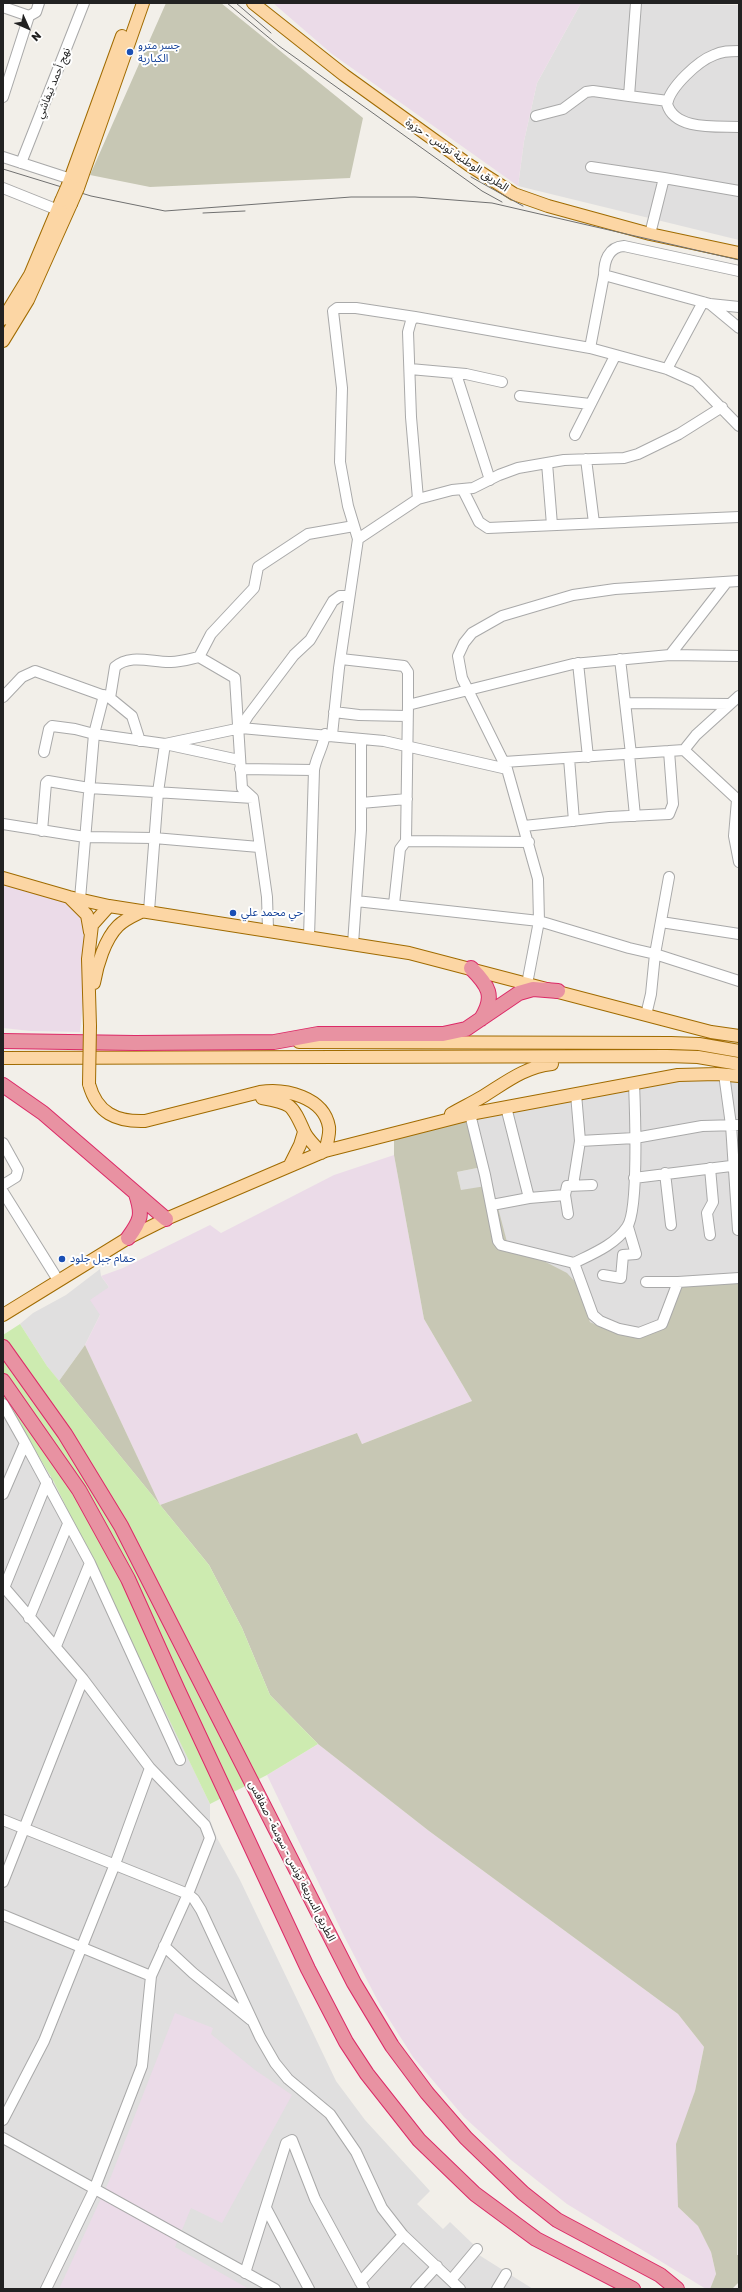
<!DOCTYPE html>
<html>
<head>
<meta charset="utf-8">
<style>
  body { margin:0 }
  #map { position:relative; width:742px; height:2292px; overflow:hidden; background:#f2efe9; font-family:"Golos Text",sans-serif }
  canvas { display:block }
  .frame { position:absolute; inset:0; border:4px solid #222; pointer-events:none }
  .north { position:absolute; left:8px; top:8px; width:40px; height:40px; -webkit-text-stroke:3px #fff; paint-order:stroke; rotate:135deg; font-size:11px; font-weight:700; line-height:16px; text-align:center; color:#222 }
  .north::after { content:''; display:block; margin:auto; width:14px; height:18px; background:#222; clip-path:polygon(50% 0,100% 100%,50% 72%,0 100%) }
</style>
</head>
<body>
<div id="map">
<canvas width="742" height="2292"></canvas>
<div class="frame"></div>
<div class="north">N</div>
</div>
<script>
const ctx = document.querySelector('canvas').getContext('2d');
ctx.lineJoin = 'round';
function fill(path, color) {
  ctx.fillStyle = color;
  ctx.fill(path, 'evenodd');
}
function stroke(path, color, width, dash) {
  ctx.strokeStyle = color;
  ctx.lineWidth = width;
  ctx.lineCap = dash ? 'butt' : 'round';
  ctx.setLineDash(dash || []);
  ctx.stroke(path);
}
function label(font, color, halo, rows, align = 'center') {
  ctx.font = font + ' "Golos Text","Noto Sans Arabic",sans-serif';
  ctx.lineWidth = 4;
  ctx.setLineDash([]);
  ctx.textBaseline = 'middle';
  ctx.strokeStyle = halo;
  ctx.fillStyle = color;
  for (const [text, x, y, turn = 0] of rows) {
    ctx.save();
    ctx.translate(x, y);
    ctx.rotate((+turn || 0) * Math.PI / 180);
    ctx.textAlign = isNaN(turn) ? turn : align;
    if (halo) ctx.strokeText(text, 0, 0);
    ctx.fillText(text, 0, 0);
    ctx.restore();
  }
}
fill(new Path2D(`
  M581 3 739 5V240L518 186 524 141 537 83Z
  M679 1078 713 1079 739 1082V1284L734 1282 665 1325 637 1335 604 1329 590 1322 582 1298 507 1242 461 1190 457 1172 487 1166 475 1117Z
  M100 1269 101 1276 109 1287 100 1315 85 1345 59 1381 47 1366 20 1324 33 1313 66 1295Z
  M3 1405 32 1445 54 1482 100 1575 210 1804V1820L217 1838 240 1880 336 2081 365 2120 430 2191 417 2204 443 2229 450 2222 474 2245 479 2255 533 2289H3Z`), '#e0dfdf');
fill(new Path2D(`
  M273 3H581L537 83 524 141 518 186 332 54Z
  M3 882 70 903 81 917 84 936 85 984 80 1032 30 1031 3 1028Z
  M394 1155 424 1319 472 1401 362 1444 357 1433 160 1505 85 1345 100 1315 90 1300 109 1287 101 1276 123 1268 210 1225 221 1233 334 1175Z
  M318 1744 429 1831 678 2014 704 2047 695 2091 678 2207 698 2226 711 2252 716 2274 710 2289H706L567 2204 511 2160 464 2117 413 2057 380 2005 344 1936 267 1775Z
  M175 2013 213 2028 211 2034 255 2070 292 2095 222 2223 191 2208 175 2247 249 2289H59L110 2179Z`), '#ebdbe8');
fill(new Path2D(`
  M166 3H221L363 118 350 178 150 187 90 175Z
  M475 1117 487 1166 457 1172 461 1190 492 1185 507 1242 567 1273 578 1285 590 1322 605 1329 637 1335 665 1325 681 1286 734 1282 739 1284 737 2255H739V2282L732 2289H710L716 2274 711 2252 698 2226 678 2207 676 2144 695 2091 704 2047 678 2014 429 1831 318 1744 270 1695 242 1628 209 1565 59 1381 85 1345 160 1505 357 1433 362 1444 472 1401 424 1319 394 1155V1136Z`), '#c7c7b4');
fill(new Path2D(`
  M20 1324 47 1366 209 1565 242 1628 270 1695 318 1744 267 1775 210 1804 54 1482 32 1445 3 1405V1335Z`), '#cdebb0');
const minor = new Path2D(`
  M636 3 629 96 668 101
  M3 7 29 16 36 12 39 3
  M739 51C730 51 722 51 714 55 698 61 670 87 667 104 675 131 717 126 739 127
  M3 97 29 16
  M536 116 563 109 586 92 593 91 629 96
  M3 157 77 181
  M21 163 84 3
  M591 167 664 178
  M3 188 63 212
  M650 234 664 178 739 191
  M604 275C604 261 608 247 624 246L739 271
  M710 304 739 328
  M590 348 604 275 710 304 739 307
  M410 369 466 374 502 382
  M667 369 703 302
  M456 374 490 480
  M520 396 590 404
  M575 435 615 356
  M586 459 594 523
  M547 463 552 525
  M463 490 479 522 488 528 739 517
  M418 499 411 417 408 332 411 321 415 317 590 348 667 369 696 382 739 426
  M358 539 418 499 452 490 473 488 499 475 518 468 564 460 624 458 638 454 679 434 722 407
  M670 655 726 583
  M199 657 211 634 254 588 258 567 308 534 354 526
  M341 659 404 666 408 672V705
  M620 659 631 754
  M578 663 588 757
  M3 697 22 677 35 671 110 698 132 716 140 741
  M110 698 115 667C130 653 154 663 171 662 180 662 190 659 199 657L235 678 242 788 253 798 267 897 268 929
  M625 703 730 704
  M334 712 359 715 407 716
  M241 728 248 716 294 655 310 640 333 601 340 596H349
  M332 735 339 668 358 539 348 506 340 462 342 388 333 311 337 308H356L415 317
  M361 740V830L356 901 539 921 629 948 655 954 739 981
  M684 750 696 735 739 696
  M44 752 49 729 52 726 75 729 94 734 165 744 239 760
  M629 754 635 816
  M569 758 574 821
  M504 762 684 750 739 801
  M240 769 314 770
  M737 800 734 836 739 862
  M361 803 407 799
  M3 824 85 837 154 838 259 847
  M524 826 609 817 669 814 673 804 669 751
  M42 831 46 783 48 781 89 788 253 798
  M406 841 408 705 573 664 670 655 739 656
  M80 899 94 734 104 695
  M394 904 400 849 406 841 529 842
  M149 911 158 792 165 744 241 728 384 741 507 769
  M661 922 739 934
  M309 937 314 770C316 757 323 748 325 734
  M353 944 356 901
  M527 984 539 921 538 879 507 769 462 678 458 656 464 643 472 633 502 616 573 595 615 589 739 581
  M646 1015 651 994 655 954 669 877
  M724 1074 731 1125 738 1230
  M506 1107 529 1198
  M470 1114 485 1175 498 1241 501 1245 574 1263 593 1315 600 1321 619 1329 639 1333 662 1324 678 1282
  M580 1141 635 1138 702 1126 739 1125
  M3 1143 18 1170 16 1177 3 1185
  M665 1173 671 1225
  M634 1178 739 1165
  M573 1185 580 1141 576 1094
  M3 1192 58 1280
  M492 1205 529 1198 565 1195
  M568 1214 565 1195 567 1186 592 1185
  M710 1235 707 1213 713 1202 710 1168
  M574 1263C592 1254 615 1245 627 1227 639 1211 635 1108 634 1083
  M603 1275 621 1278 623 1255 636 1254 628 1227
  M646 1282H678L739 1278
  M3 1404 25 1443 3 1494
  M25 1443 90 1563 180 1760
  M3 1586 83 1679 3 1882
  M4 1588 47 1482
  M29 1618 68 1524
  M56 1646 90 1563
  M3 1820 188 1894 194 1899 201 1910 260 2037 275 2063 288 2079 330 2114 356 2152 382 2208 403 2235 460 2289
  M3 1915 151 1976
  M164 1946 193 1973 251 2020
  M3 2120 44 2041 115 1864 150 1768 83 1679
  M3 2138 275 2289
  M266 2208 309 2289
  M245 2273 286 2143 292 2140 315 2199 364 2289
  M451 2280 477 2249
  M360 2282 403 2235
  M46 2289 94 2190 142 2066 151 1976 188 1894 210 1838 205 1825 150 1768
  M416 2289 437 2266
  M497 2289 506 2274`);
const major = new Path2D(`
  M253 3 344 75 469 165 514 194 548 206 650 234 739 253
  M68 185 122 36
  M78 188 143 3
  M3 319 30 275 61 201
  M3 341 28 300 71 204
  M3 878 69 897 109 906 409 953 711 1032 739 1036
  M70 898 87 915 90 932
  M94 983C97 965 105 939 118 926 125 919 135 915 143 911
  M90 1026 88 959 92 925 109 906
  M299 1042 671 1043 699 1044 739 1051
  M3 1058 667 1056 698 1057 739 1064
  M89 1084C97 1113 116 1122 145 1121L260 1092C285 1088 324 1097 329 1127 330 1134 327 1144 325 1151
  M262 1098C291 1103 292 1104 304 1131 307 1139 316 1146 321 1153
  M451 1114C461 1108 472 1103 482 1097 505 1083 524 1067 552 1064
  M290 1165 300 1145 304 1132
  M3 1315 128 1238 166 1219 325 1151 470 1114 678 1075 717 1074 739 1076`);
const highway = new Path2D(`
  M471 968C488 985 496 996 481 1019
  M3 1041 135 1043 274 1042 318 1034H443L466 1029 519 993 533 989 558 991
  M3 1085 43 1113 166 1219
  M128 1238C141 1220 143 1215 136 1194
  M3 1347 65 1434 121 1526 354 1983 392 2046 427 2093 466 2138 523 2193 557 2220 660 2275 677 2289
  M3 1381 79 1490 128 1579 177 1688 308 1969 346 2042 367 2074 419 2140 475 2194 536 2239 633 2289`);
stroke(minor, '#a9a9a9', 12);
stroke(major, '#a06b00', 14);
stroke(highway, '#dc2a67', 16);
stroke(minor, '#fff', 10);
stroke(major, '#fcd6a4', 12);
stroke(highway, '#e892a2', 14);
stroke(new Path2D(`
  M227 3 279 46 482 191 502 202
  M236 3 271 33
  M3 169 91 196 165 211 351 197H415L492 203 739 260
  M471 177 523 206
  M203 213 245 211`), '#707070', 1);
const majorBridge = new Path2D(`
  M61 201 68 185
  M71 204 78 188
  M89 1084 90 1026`);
stroke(majorBridge, '#a06b00', 14, []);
stroke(majorBridge, '#fcd6a4', 12);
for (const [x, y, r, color] of [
  [130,52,4,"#1a4fb4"],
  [233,913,4,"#1a4fb4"],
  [62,1259,4,"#1a4fb4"]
]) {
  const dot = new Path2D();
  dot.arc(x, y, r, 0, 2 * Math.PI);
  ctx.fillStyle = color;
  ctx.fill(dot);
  stroke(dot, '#fff', 1.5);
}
label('11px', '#164399', '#fff', [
  ["جسر مترو",138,46],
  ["الكبارية",138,59],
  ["حي محمد علي",241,913],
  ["حمّام جبل جلود",70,1259]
], 'left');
label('11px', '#222', '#fff', [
  ["نهج أحمد تيفاشي",53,83,-68],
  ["الطريق الوطنية تونس - حزوة",457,155,34],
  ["الطريق السريعة تونس - سوسة - صفاقس",292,1861,63]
]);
</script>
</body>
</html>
